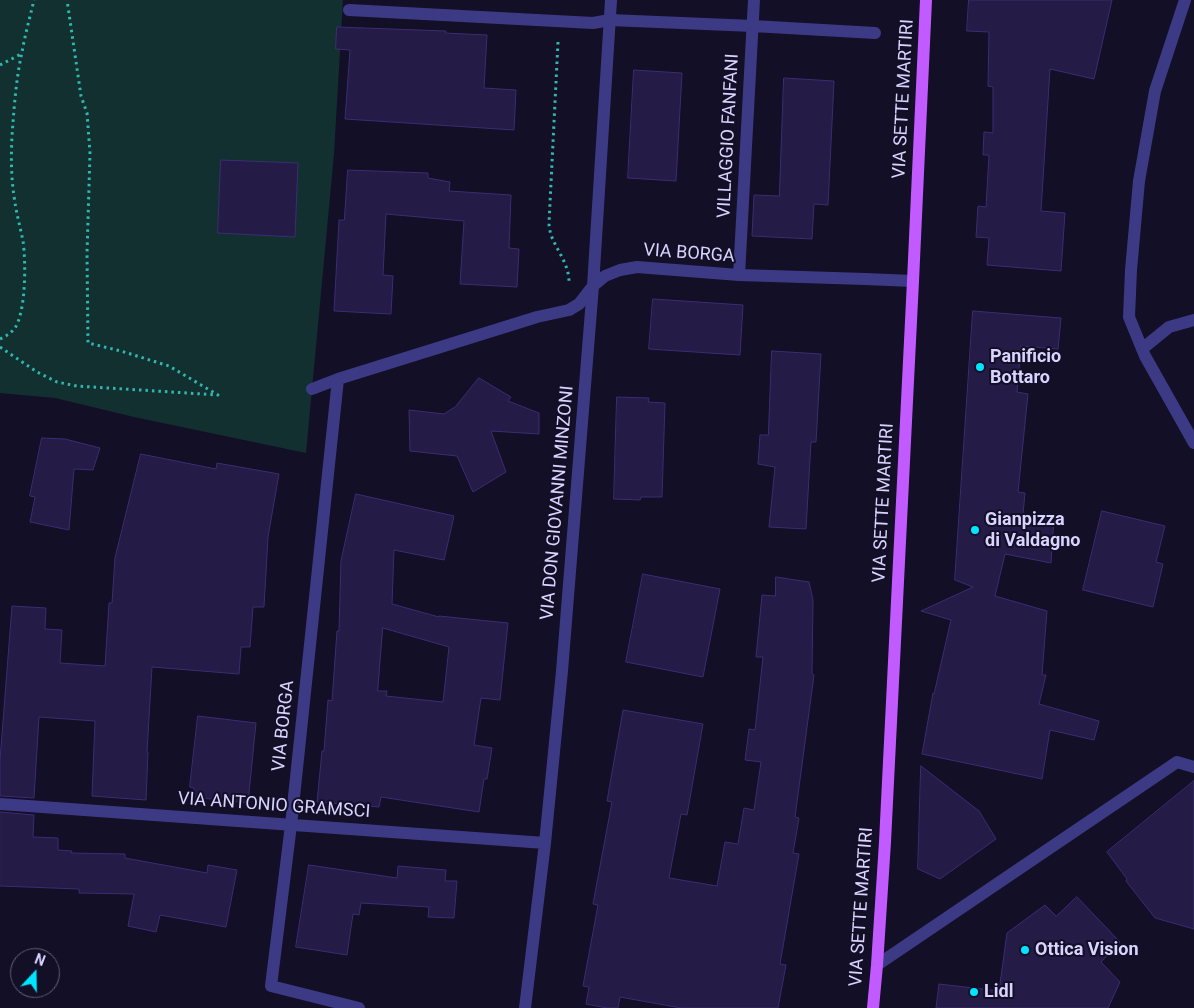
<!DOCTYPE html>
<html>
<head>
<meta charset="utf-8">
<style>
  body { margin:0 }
  #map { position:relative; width:1194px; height:1008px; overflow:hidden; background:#130f26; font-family:Roboto,sans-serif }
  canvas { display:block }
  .north { position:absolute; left:10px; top:948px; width:50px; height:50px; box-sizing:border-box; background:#130f26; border:1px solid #625e7d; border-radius:50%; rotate:21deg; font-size:14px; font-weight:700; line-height:20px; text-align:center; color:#d9d4ff }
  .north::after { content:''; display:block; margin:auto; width:18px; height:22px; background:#00e5ff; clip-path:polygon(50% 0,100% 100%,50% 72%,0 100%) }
</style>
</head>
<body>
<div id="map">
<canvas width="1194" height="1008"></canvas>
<div class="north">N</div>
</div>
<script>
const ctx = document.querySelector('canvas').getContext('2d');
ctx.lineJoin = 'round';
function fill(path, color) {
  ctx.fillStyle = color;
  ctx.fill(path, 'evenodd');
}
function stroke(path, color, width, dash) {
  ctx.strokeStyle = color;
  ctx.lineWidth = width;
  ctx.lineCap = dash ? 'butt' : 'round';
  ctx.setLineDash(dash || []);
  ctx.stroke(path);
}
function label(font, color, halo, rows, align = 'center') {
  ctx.font = font + ' Roboto,sans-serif';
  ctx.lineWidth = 4;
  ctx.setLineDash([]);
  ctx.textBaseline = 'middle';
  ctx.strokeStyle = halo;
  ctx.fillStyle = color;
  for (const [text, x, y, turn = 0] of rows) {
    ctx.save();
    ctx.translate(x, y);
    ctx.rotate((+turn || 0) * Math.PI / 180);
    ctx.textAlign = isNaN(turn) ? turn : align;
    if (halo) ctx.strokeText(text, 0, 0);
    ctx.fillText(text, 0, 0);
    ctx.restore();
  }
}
fill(new Path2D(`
  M0 0H343L334 154 306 453 134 417 55 398 0 393Z`), '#12302f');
const building = new Path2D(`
  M969 0H1112L1094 79 1050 69 1041 211 1065 213 1061 271 987 265 989 238 976 237 978 206 986 207 989 155H983L984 132 993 133V87L988 86 989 32 967 31Z
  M337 27 446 31 445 33 487 35 484 88 516 90 514 130 345 119 350 50 336 49Z
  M634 70 682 73 676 181 628 178Z
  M784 78 834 81 828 205 814 204 812 239 752 236 754 195 779 196Z
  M221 160 298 163 295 237 218 233Z
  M348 170 428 173V178L450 182 449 191 511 195 509 248 519 249 517 287 460 284 464 221 386 214 383 275 393 276 391 314 334 311 339 220H344Z
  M653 299 743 305 740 355 649 349Z
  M973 311 1061 318 1058 349 1021 346 1017 392 1028 394 1018 492 1025 493 1023 514 1054 518 1051 563 1005 554 995 596 1047 611 1042 675H1046L1039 704 1099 721 1094 740 1050 730 1042 779 922 754 933 693 934 694 951 620 921 611 973 587 955 580Z
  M772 351 821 354 816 442H811L806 529 769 527 775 467 758 464 760 435H768Z
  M479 378 511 397 508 401 539 413V434L491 431 506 472 473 492 457 456 410 451 409 410 444 414 455 407Z
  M617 397 649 398 648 402 665 403 662 497H641L640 500 614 499Z
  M42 438 65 439 100 448 93 470 74 469 69 530 30 522 35 497 30 496Z
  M141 454 216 469 217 463 279 474 268 537 264 607H253L250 647H241L239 674 152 667 147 752H148L146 800 92 796 95 721 39 717 34 798 0 796V760L12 606 46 608 45 629 62 630 60 663 105 666 109 603H112L115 558Z
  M356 494 454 516 444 560 394 550 392 604 439 617V616L508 623 500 700 481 698 474 745 492 748 487 779H484L479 812 381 797 379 807 317 802 322 751H324L328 700 332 701 337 631H339L341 561ZM383 628 449 647 443 702 386 696 387 691H378Z
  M1102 511 1165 526 1156 562 1163 564 1153 607 1083 590Z
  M643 574 720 589 703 677 626 662Z
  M776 577 809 582 813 600 812 674 814 675 795 817 799 818 793 853 799 854 780 964 786 965 778 1008H681L620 997 618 1008H607L586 1004 589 987 583 986 598 905 593 904 612 802 607 801 623 710 703 724 687 815 681 814 669 878 717 886 725 842 738 844 744 808 754 810 761 762 745 760 749 729 755 730 763 657H756L762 595 775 596Z
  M198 716 256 723 248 803 193 797 194 788 190 787Z
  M921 766 979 811 996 839 940 879 918 869Z
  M1194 781V929L1155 918 1126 881 1127 879 1107 852Z
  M0 812 34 815 33 837 58 838V850L72 851 71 853 125 854V858L207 873 208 865 237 870 226 927 160 915 156 932 128 926 134 894 79 893V889L0 886Z
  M309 865 397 878 398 866 446 870 445 881H457L454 918 428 917 429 907 361 903 359 915 353 914 347 955 296 947Z
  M1077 897 1120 942 1101 962 1120 982 1108 1008H936L939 984 999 991 1007 933 1045 905 1056 916Z`);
fill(building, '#241b47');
stroke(building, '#3b2d73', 1);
stroke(new Path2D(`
  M558 42 549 223C549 227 550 231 551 235 557 251 569 264 569 282
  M0 65 21 54
  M0 339C6 336 11 333 15 328 26 311 26 262 23 241 20 226 16 212 14 196 11 176 11 156 12 136 14 108 16 79 22 52 25 35 30 17 34 0
  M0 347 37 372 57 382 77 386 218 395 169 366 121 351 88 343 87 254 90 153 87 113 81 96 67 0`), '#2fb8b0', 3, [2.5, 4]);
stroke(new Path2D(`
  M1185 0 1155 91 1139 181 1131 270 1129 317 1145 356 1194 443
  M349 10 593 23 610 20 753 26 875 33
  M739 275 754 0
  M1142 349 1169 327 1194 320
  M338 379 291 825 271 986 359 1008
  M312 389 338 379 537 317 569 310 579 304 593 286 605 276 620 270 637 267 739 275 865 279 913 281
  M0 804 545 843
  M877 965 1177 762 1194 767
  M525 1008 545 843 562 671 593 286 611 0`), '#3d3a85', 12);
stroke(new Path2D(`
  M873 1008 877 965 885 842 913 281 926 0`), '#c25bff', 12);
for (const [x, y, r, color] of [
  [980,367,5,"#00e5ff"],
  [975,530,5,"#00e5ff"],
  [1025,950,5,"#00e5ff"],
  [974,992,5,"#00e5ff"]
]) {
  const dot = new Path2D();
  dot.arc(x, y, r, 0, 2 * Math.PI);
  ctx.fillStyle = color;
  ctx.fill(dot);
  stroke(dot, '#130f26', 2);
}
label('18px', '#d9d4ff', '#130f26', [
  ["VIA SETTE MARTIRI",904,99,-87],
  ["VILLAGGIO FANFANI",729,136,-87],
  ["VIA BORGA",689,254,4],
  ["VIA DON GIOVANNI MINZONI",558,503,-85],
  ["VIA SETTE MARTIRI",884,503,-87],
  ["VIA BORGA",284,726,-84],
  ["VIA ANTONIO GRAMSCI",274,806,4],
  ["VIA SETTE MARTIRI",862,907,-86]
]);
label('bold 18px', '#d9d4ff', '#130f26', [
  ["Panificio",990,357],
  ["Bottaro",990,378],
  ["Gianpizza",985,520],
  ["di Valdagno",985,541],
  ["Ottica Vision",1035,950],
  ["Lidl",984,992]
], 'left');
</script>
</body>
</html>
